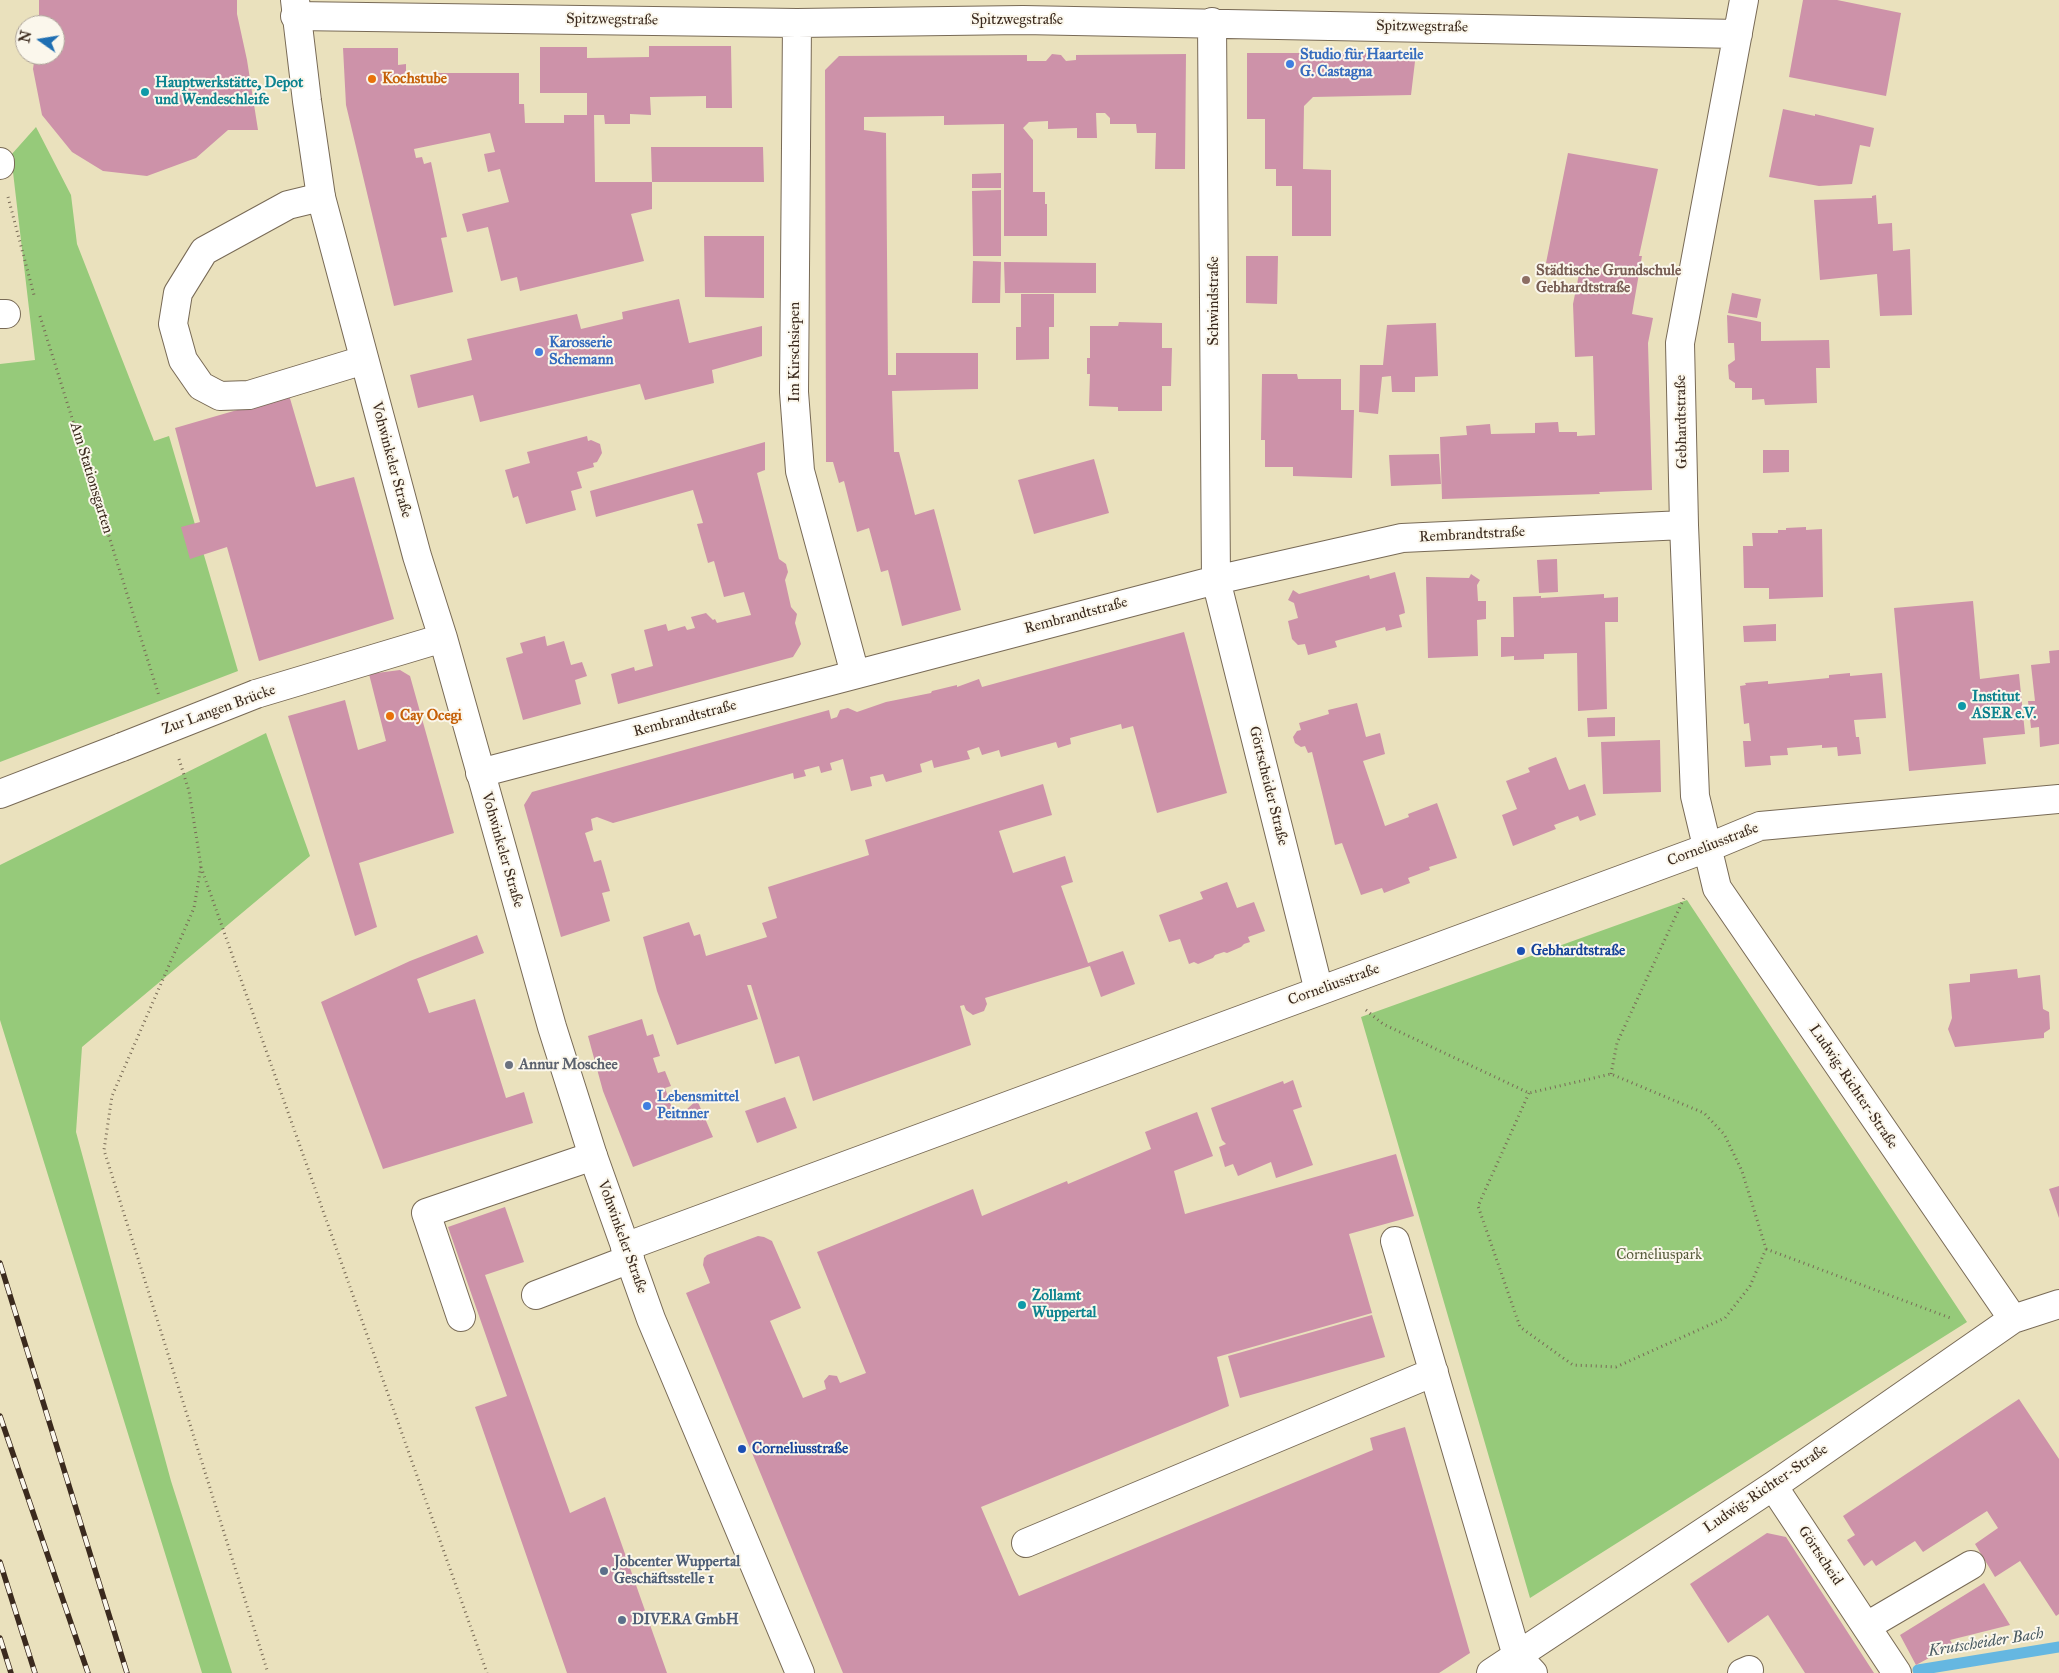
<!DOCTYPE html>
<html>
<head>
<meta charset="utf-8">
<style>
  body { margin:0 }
  #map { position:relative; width:2059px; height:1673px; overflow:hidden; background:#eae1bd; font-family:"IM FELL Great Primer",serif }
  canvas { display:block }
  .north { position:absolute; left:15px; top:15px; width:50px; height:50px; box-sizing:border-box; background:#fbf7ec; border:1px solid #aea59a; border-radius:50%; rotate:283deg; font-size:14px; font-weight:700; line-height:20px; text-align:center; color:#3b2a1e }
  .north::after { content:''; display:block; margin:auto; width:18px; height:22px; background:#1f6fb2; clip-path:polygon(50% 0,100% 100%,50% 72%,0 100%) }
</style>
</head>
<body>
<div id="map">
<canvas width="2059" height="1673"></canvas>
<div class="north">N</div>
</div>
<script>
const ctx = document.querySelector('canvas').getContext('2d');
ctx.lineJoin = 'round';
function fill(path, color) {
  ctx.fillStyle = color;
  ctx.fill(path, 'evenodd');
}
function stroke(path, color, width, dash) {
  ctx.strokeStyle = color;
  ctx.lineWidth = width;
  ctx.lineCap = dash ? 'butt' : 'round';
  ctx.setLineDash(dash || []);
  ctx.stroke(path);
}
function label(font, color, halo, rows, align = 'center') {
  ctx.font = font + ' "IM FELL Great Primer",serif';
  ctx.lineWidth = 4;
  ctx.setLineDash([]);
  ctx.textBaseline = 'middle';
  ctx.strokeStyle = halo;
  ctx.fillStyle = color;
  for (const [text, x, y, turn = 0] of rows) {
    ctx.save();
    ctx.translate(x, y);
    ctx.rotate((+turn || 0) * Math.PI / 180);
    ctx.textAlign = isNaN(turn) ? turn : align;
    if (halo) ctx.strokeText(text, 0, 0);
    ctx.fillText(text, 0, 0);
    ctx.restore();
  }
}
fill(new Path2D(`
  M36 127 71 195 77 244 154 441 169 436 238 671 0 762V364L35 360 11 155Z
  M266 733 310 856 82 1047 76 1132 171 1481 232 1673H202L0 1020V865Z
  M1687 900 1967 1322 1530 1598 1361 1017Z`), '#96ca7a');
stroke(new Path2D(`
  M1918 1670 2059 1647`), '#65b7e1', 11);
fill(new Path2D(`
  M39 0H237V14L247 60 258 130H228L196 158 147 176 103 171 72 152 42 115 33 69 35 55H55V25H39Z
  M1803 0H1837L1901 13 1886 96 1789 77Z
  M649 46H731L732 108H706V96L650 97 651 115 630 114V124H605L604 115H594L595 182H652V209L631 214 644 261 520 291 517 277 501 281 488 227 467 232 462 214 509 202 500 169 488 172 484 154 495 152 490 133 414 149 416 158 422 157 424 164 431 162 447 237 441 238 453 292 394 306 346 105 343 48H398V65L406 64V78H436V73H519V104H524L525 123H564V115H587V93H540V47H587V58L649 57Z
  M1247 53H1416L1411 95 1313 97 1304 106 1303 169 1331 170V236H1292V186H1276V169H1265V119H1247Z
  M1052 54 1061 55 1066 61 1076 60V55L1186 54 1185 169H1155L1156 133H1137L1136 124H1110V118L1105 113H1096L1097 138H1077V128L1048 129V121L1029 122 1023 128 1033 140V192H1045V204H1047V236H1004V124L944 125V116L864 117V130L886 133 888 375H896V353H978V389L892 391 894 452H899L915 515 934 509 961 610 902 626 888 570 881 572 869 528 857 532 844 481 839 483 833 462H826L825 70 839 56 1027 55V61H1046Z
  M1783 109 1815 116V114L1874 128 1870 147 1860 145 1852 184 1819 186 1769 177Z
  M651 147H763L764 182H652Z
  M1568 153 1658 169 1639 256H1642L1632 314 1653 318 1648 343 1652 490 1599 492 1600 494 1442 499 1440 437 1467 435 1466 426 1490 424 1491 434 1535 433V423L1558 422 1559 432H1577V436L1595 435 1593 356 1575 357 1573 304 1580 269 1546 263Z
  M1001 173V188H972V174Z
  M1001 190V256H973L972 191Z
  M1876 195 1878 224 1892 223 1893 251 1910 249 1912 315 1880 316 1877 274 1820 280 1814 200 1872 198V196Z
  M704 236H764V298L705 297Z
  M1246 256H1278L1277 304 1246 303Z
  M973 261 1001 262 1000 303H972Z
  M1004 262 1096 263V293H1005Z
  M1732 293 1761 299 1757 318 1728 313Z
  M1021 294H1054V327H1049V359L1016 360V327H1021Z
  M679 299 689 343 762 326V356L712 370 714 383 645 400 640 384 480 422 473 395 418 408 410 375 472 360 467 339 577 314 581 329 623 319 622 312Z
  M1727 315 1761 322V341L1829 340 1830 368H1816L1817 403 1765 405 1764 399 1752 400V388H1735V383L1729 379 1728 365 1735 360 1734 343H1728Z
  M1119 322 1162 323V348H1172L1171 386H1162V411H1118V407L1089 406 1090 374H1087V358H1090V326H1118Z
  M1436 323 1438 376 1415 377V392H1392L1391 376 1382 377 1378 414 1359 412 1360 365H1383L1387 325Z
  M1262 374H1297L1298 379H1341V410H1354L1352 478 1293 476V467H1265V440H1261Z
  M289 395 316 487 354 477 394 619 259 661 227 547 190 559 181 527 200 522 175 428Z
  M587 436 588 441 591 440 600 444 602 453 597 462 593 463 594 467 577 472 582 488 571 491 576 510 526 524 518 496 513 498 505 470 530 463 527 452Z
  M765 442V470L757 473 779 559 786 564 788 572 785 580 791 607 797 614 795 623 801 644 793 657 618 704 611 674 634 667 635 671 653 666 644 630 666 624 668 631 685 626 687 630 695 628 691 617 706 613 713 620 715 619 717 623 751 615 744 592 724 597 714 561 708 563 697 524 703 523 693 490 596 517 590 491Z
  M1763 450H1789V472L1763 473Z
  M1439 454 1441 484 1391 486 1389 455Z
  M1094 459 1109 513 1034 534 1018 480Z
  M1806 527V530L1822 529 1823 597 1769 599V588H1744L1743 546H1753L1752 533H1778V530H1786V528Z
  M1557 559 1558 592 1539 593 1537 560Z
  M1395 572 1404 607 1405 613 1399 615 1402 627 1386 631 1385 627 1335 641 1337 647 1308 655 1305 644 1298 645 1292 639 1288 621 1298 618 1294 603 1288 600 1293 590 1299 594 1369 575 1370 579Z
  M1471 574 1480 580 1477 585 1478 601H1486V619L1477 620 1478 656 1428 658 1426 577 1469 578Z
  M1604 594V598L1618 597V622H1605L1607 709 1578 711 1577 653 1544 654V659L1514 660V656L1501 657V637H1514L1513 597 1541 596V598Z
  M1973 601 1980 679 2019 674 2025 734 1983 738 1986 764 1909 771 1894 608Z
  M1776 624V641L1744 642 1743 626Z
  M1184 632 1227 793 1157 813 1133 726 1122 729 1121 724 1070 738 1071 744 1058 748 1056 742 1001 757 999 750 982 755 979 747 967 751 970 759 934 768 932 760 920 764 922 772 886 782 883 774 870 777 872 786 851 791 843 759 830 763 832 770 821 773 819 766 804 770 806 776 794 779 793 773 613 823 597 817 591 819 593 830 585 833 594 862 601 860 610 891 602 893 610 921 561 937 524 805 532 792 829 710 831 719 837 717 840 710 848 708 857 712 886 702 931 693 932 691 957 685V687L979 679 982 687Z
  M545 636 547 646 564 641 571 665 582 662 587 676 575 680 581 704 523 720 506 658 523 653 520 643Z
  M2059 650V744L2040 747 2039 727 2031 728 2028 701H2035L2031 665 2050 663 2049 651Z
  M400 670 410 676 454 833 359 863 377 927 355 936 288 716 345 700 358 750 386 741 369 674Z
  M1850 673V676L1882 673 1886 718 1854 720 1856 737H1859L1861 754 1838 756 1837 747 1822 748V745L1787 748 1788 755 1770 756 1771 765 1745 767 1743 741H1751L1749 723 1744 724 1740 686 1746 685 1745 683 1768 681V684L1829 678V675Z
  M1357 703 1366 737 1380 733 1385 754 1363 761 1385 826 1409 817 1408 814 1437 803 1457 858 1429 867 1430 870 1408 878 1410 883 1384 893 1382 888 1361 895 1342 843 1335 845 1312 752 1308 753 1305 746 1301 747 1295 743 1293 737 1297 731 1301 730 1299 723 1329 714 1328 710Z
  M1615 717V736L1588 737 1587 718Z
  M1660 740 1661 792 1603 794 1601 742Z
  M1556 757 1569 790 1585 784 1596 815 1580 821 1578 816 1554 825 1556 829 1513 846 1502 815 1517 809 1506 781 1530 772 1528 768 1530 767Z
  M1043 784 1052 815 999 831 1013 873 1065 856 1073 882 1061 886 1088 963 1123 951 1135 984 1101 997 1090 966 985 998 987 1004 984 1011 973 1015 966 1010 964 1005 960 1006 971 1045 813 1101 799 1056 775 1064 751 985H747L758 1019 677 1045 657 991 643 937 689 922 694 936 700 934 706 956 767 937 762 923 777 918 768 887 869 855 865 840Z
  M1227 882 1237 908 1254 902 1265 931 1248 937 1250 942 1244 944 1241 947 1227 953 1224 952 1215 955 1213 958 1198 964 1194 962 1189 964 1180 939 1169 942 1159 915 1203 899 1200 892Z
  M477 935 484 953 417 979 429 1013 475 999 506 1098 524 1092 533 1123 383 1169 321 1002 410 961Z
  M2017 969 2018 978 2040 975 2043 1009 2049 1012 2050 1029 2044 1033V1038L1955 1047 1948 1029 1952 1018 1949 984 1970 982V974Z
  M642 1019 647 1036 653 1034 660 1056 653 1058 658 1073 665 1071 671 1086 665 1088 676 1119 697 1100 713 1137 633 1167 603 1091 588 1036Z
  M1293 1080 1302 1107 1293 1110 1313 1165 1276 1178 1271 1162 1238 1176 1233 1164 1225 1167 1219 1147 1226 1144 1222 1140 1211 1108 1283 1081 1284 1084Z
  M785 1097 797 1128 757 1143 745 1111Z
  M1197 1112 1213 1156 1174 1171 1185 1214 1396 1154 1414 1216 1349 1234 1372 1313 1217 1357 1229 1406 981 1507 1019 1596 1373 1450 1370 1438 1405 1427 1470 1653 1439 1673H843L686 1293 710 1283 703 1265 704 1258 707 1255 758 1236 764 1237 772 1241 801 1308 770 1321 803 1398 826 1389 824 1381 829 1375 837 1376 840 1383 866 1373 817 1252 973 1189 982 1216 1067 1181 1068 1184 1151 1149 1145 1132Z
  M2059 1186V1218L2049 1189Z
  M505 1207 524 1262 485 1275 570 1513 605 1497 667 1673H567L475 1407 507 1396 448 1227Z
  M1372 1315 1385 1357 1240 1398 1228 1356Z
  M2019 1399 2059 1459V1614L2056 1616 2020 1561 1995 1577 1975 1544 1998 1528 1987 1511 1923 1552 1915 1541 1876 1566 1872 1560 1864 1566 1847 1540 1855 1535 1843 1516Z
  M1767 1533 1786 1537 1874 1673H1805L1768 1615 1728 1643 1690 1584Z
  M1984 1583 2010 1625 1950 1640 1953 1645 1916 1665 1900 1635Z`), '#cd92a9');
const minor = new Path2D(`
  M1744 0 1680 343 1684 525 1695 796 1717 888 2013 1319
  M295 16 797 23 1023 20 1738 34
  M1212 22 1216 580 1319 991
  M797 23 794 392 800 471 855 674
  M0 162V165
  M321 197 288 205 204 251 178 293 173 324 183 360 201 386 220 396 249 395 364 360
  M0 314H6
  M480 773 1216 580 1402 538 1684 525
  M1395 1241 1517 1656 1533 1673
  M625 1247 1707 848 1760 826 2059 799
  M536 1295 630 1259
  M461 1317 426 1213 593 1156
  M1773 1486 1897 1673
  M1026 1543 1434 1372
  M1867 1626 1971 1565
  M1491 1673 1773 1486 2013 1319 2059 1304
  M1742 1673 1749 1670`);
const major = new Path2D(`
  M295 0 307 101 321 197 417 556 443 638 552 1027 593 1156 651 1319 800 1673
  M256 694 443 638
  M0 794 122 747`);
stroke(minor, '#786a56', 30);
stroke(major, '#786a56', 30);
stroke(new Path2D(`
  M8 197 34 295
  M40 316 159 696
  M179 759 189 791 201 866 194 908 112 1096 104 1150 268 1673
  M201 867 487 1673
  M1366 1010 1383 1024 1529 1093 1611 1074 1704 1113 1724 1134 1742 1171 1766 1249 1750 1286 1725 1318 1616 1367 1573 1365 1520 1327 1478 1206 1529 1093
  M1611 1074 1617 1043 1685 896
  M1766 1249 1953 1319`), '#786a56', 3, [1, 4]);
stroke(minor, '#fff', 28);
stroke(major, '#fff', 28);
const rail = new Path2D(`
  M0 1263 127 1673
  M0 1416 88 1673
  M0 1562 35 1673
  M0 1638 11 1673`);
stroke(rail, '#3b2a1e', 5.5);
stroke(rail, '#fbf7ec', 4, [11]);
const majorBridge = new Path2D(`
  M122 747 256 694`);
stroke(majorBridge, '#786a56', 30, []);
stroke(majorBridge, '#fff', 28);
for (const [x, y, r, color] of [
  [1290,64,5,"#3f7fe0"],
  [372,79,5,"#e8710a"],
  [145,92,5,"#0f9aa8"],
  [1526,280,5,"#8d6e63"],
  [539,352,5,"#3f7fe0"],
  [1962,706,5,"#0f9aa8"],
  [390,716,5,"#e8710a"],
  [1521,951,5,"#1a4fb4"],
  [509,1065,5,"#6b7280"],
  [647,1106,5,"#3f7fe0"],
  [1022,1305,5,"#0f9aa8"],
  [742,1449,5,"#1a4fb4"],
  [604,1571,5,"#5c6f8a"],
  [622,1620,5,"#5c6f8a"]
]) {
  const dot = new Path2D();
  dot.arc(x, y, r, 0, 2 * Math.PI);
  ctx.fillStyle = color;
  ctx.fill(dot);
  stroke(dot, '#fbf7ec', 2);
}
label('15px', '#3b2a1e', '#fbf7ec', [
  ["Spitzwegstraße",612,20,1],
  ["Spitzwegstraße",1017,20],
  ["Spitzwegstraße",1422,27,1],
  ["Schwindstraße",1214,301,-90],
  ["Im Kirschsiepen",795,352,-90],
  ["Gebhardtstraße",1682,422,-91],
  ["Vohwinkeler Straße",391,460,75],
  ["Am Stationsgarten",91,478,73],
  ["Rembrandtstraße",1472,535,-3],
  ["Rembrandtstraße",1076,616,-15],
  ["Zur Langen Brücke",219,710,-20],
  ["Rembrandtstraße",685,719,-15],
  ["Görtscheider Straße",1268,786,76],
  ["Corneliusstraße",1713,845,-21],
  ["Vohwinkeler Straße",502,850,74],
  ["Corneliusstraße",1334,985,-20],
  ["Ludwig-Richter-Straße",1853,1087,56],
  ["Vohwinkeler Straße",622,1237,70],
  ["Ludwig-Richter-Straße",1766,1489,-34],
  ["Görtscheid",1820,1556,56]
]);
label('bold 15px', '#366cbe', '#fbf7ec', [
  ["Studio für Haarteile",1300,55],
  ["G. Castagna",1300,72],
  ["Karosserie",549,343],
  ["Schemann",549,360],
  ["Lebensmittel",657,1097],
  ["Peitnner",657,1114]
], 'left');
label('bold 15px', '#c56008', '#fbf7ec', [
  ["Kochstube",382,79],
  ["Cay Ocegi",400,716]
], 'left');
label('bold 15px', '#0d838f', '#fbf7ec', [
  ["Hauptwerkstätte, Depot",155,83],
  ["und Wendeschleife",155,100],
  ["Institut",1972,697],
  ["ASER e.V.",1972,714],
  ["Zollamt",1032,1296],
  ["Wuppertal",1032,1313]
], 'left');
label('bold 15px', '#785e54', '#fbf7ec', [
  ["Städtische Grundschule",1536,271],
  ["Gebhardtstraße",1536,288]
], 'left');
label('bold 15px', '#164399', '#fbf7ec', [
  ["Gebhardtstraße",1531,951],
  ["Corneliusstraße",752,1449]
], 'left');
label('bold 15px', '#5b616d', '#fbf7ec', [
  ["Annur Moschee",519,1065]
], 'left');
label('15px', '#565a3a', '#fbf7ec', [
  ["Corneliuspark",1659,1255]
]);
label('bold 15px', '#4e5e75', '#fbf7ec', [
  ["Jobcenter Wuppertal",614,1562],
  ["Geschäftsstelle 1",614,1579],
  ["DIVERA GmbH",632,1620]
], 'left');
label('italic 16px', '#4a5b62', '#fbf7ec', [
  ["Krutscheider Bach",1986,1643,-9]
]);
</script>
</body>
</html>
